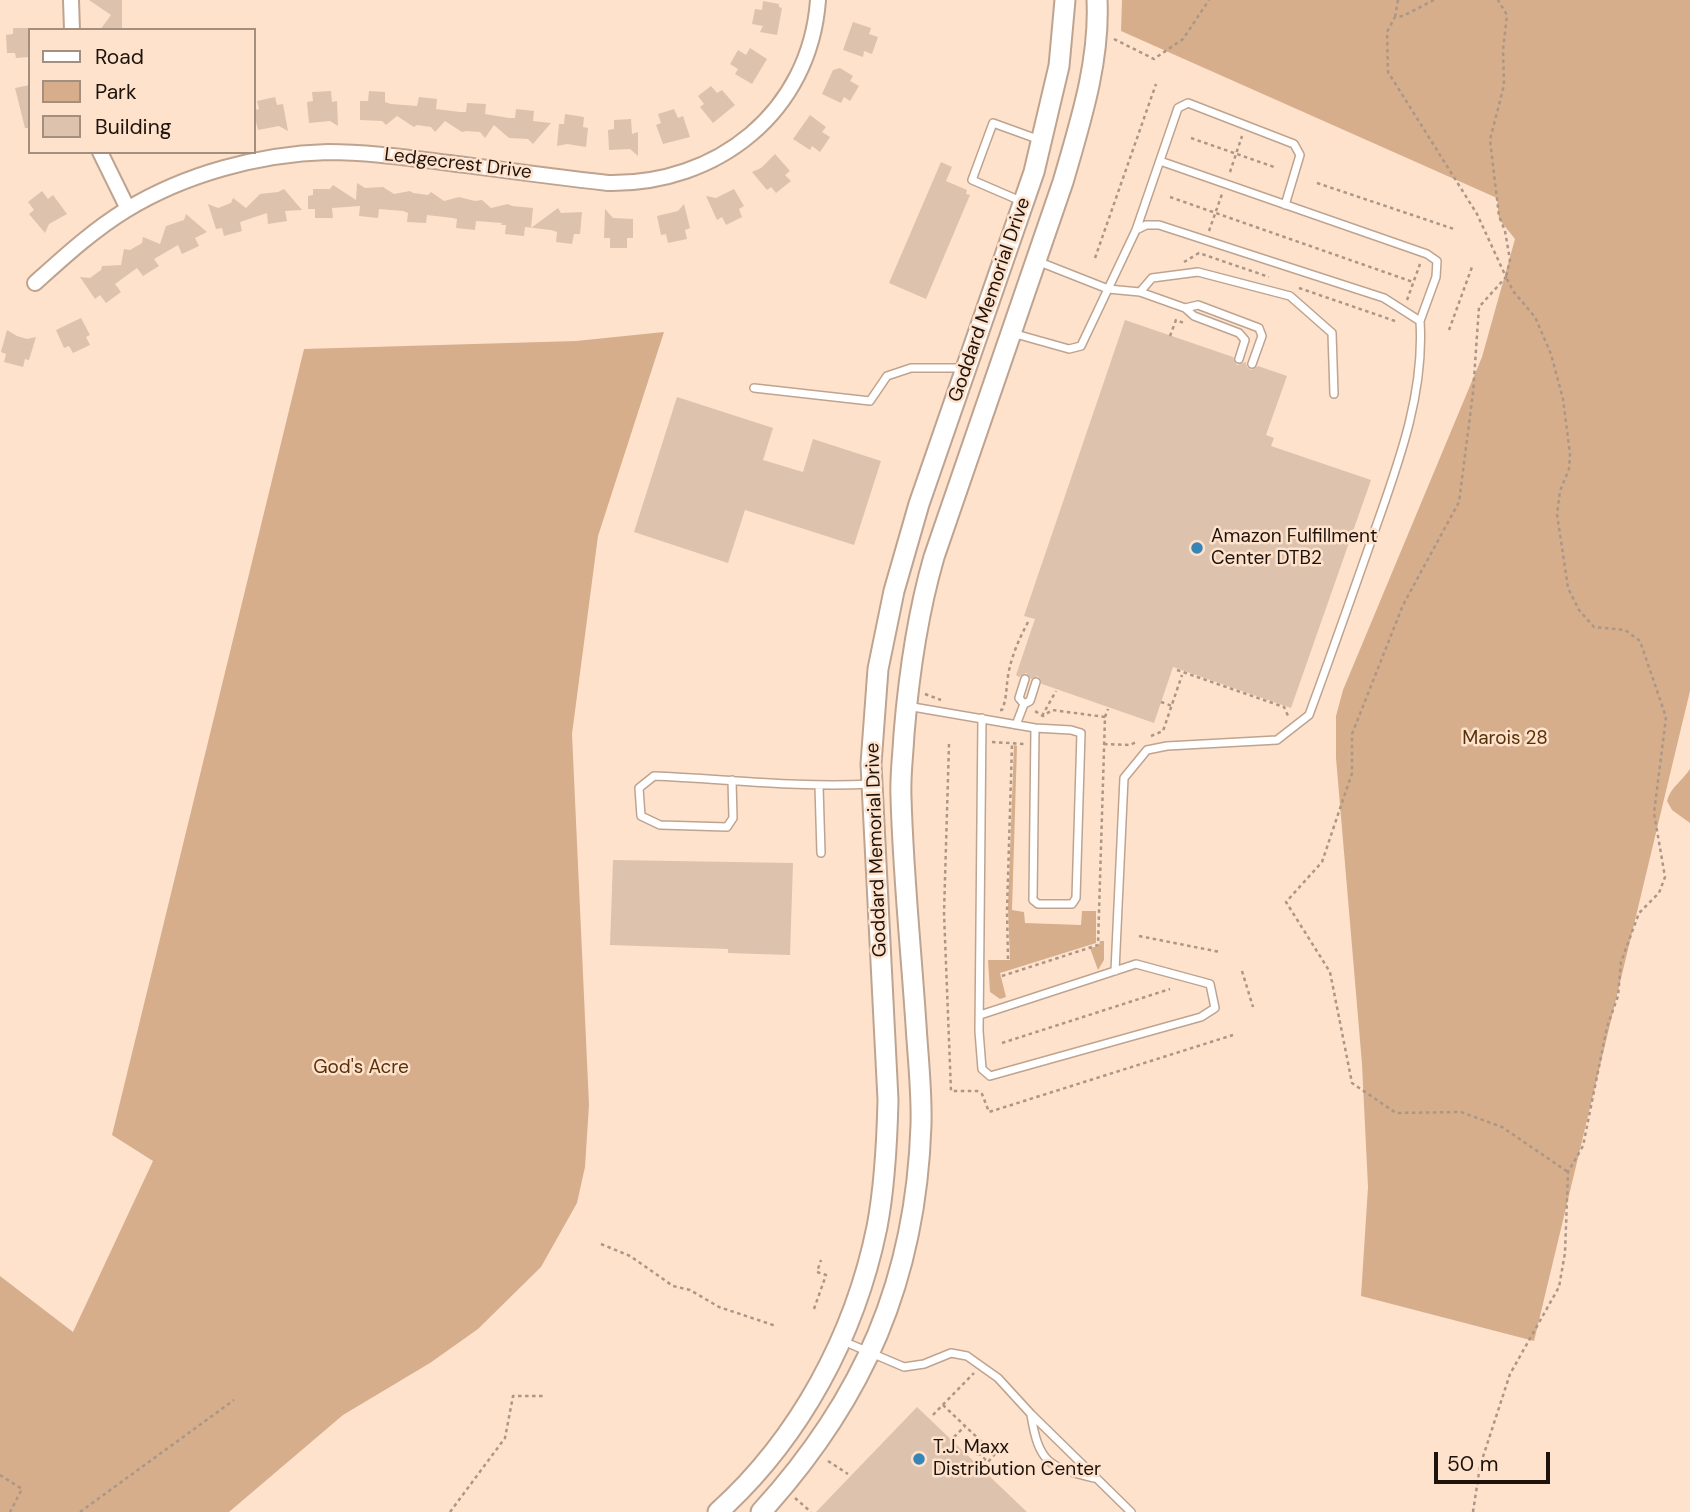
<!DOCTYPE html>
<html>
<head>
<meta charset="utf-8">
<style>
  body { margin:0 }
  #map { position:relative; width:1690px; height:1512px; overflow:hidden; background:#fee2cc; font-family:"DM Sans",sans-serif }
  canvas { display:block }
  .legend { position:absolute; left:28px; top:28px; width:228px; height:126px; box-sizing:border-box; background:#fee2cc; border:2px solid #a48f7f; margin:0; padding:9px 12px; list-style:none; font-size:21px; color:#1d130c }
  .legend li { display:flex; align-items:center; gap:14px; height:35px }
  .legend b { width:35px; border:2px solid #a48f7f }
  .scale { position:absolute; left:1434px; top:1452px; width:116px; height:32px; box-sizing:border-box; border:4px solid #1d130c; border-top:0; padding-left:9px; font-size:21px; line-height:24px; white-space:nowrap; color:#1d130c; -webkit-text-stroke:5px #fee2cc; paint-order:stroke }
</style>
</head>
<body>
<div id="map">
<canvas width="1690" height="1512"></canvas>
<ul class="legend">
<li><b style="height:9px;background:#fff"></b>Road</li>
<li><b style="height:19px;background:#d6ae8c"></b>Park</li>
<li><b style="height:19px;background:#ddc2ad"></b>Building</li>
</ul>
<div class="scale">50 m</div>
</div>
<script>
const ctx = document.querySelector('canvas').getContext('2d');
ctx.lineJoin = 'round';
function fill(path, color) {
  ctx.fillStyle = color;
  ctx.fill(path, 'evenodd');
}
function stroke(path, color, width, dash) {
  ctx.strokeStyle = color;
  ctx.lineWidth = width;
  ctx.lineCap = dash ? 'butt' : 'round';
  ctx.setLineDash(dash || []);
  ctx.stroke(path);
}
function label(font, color, halo, rows, align = 'center') {
  ctx.font = font + ' "DM Sans",sans-serif';
  ctx.lineWidth = 5;
  ctx.setLineDash([]);
  ctx.textBaseline = 'middle';
  ctx.strokeStyle = halo;
  ctx.fillStyle = color;
  for (const [text, x, y, turn = 0] of rows) {
    ctx.save();
    ctx.translate(x, y);
    ctx.rotate((+turn || 0) * Math.PI / 180);
    ctx.textAlign = isNaN(turn) ? turn : align;
    if (halo) ctx.strokeText(text, 0, 0);
    ctx.fillText(text, 0, 0);
    ctx.restore();
  }
}
fill(new Path2D(`
  M1122 0H1690V691L1534 1341 1361 1296 1368 1187 1362 1064 1336 758V716L1343 690 1482 357 1515 239 1499 219 1497 198 1121 31Z
  M664 332 598 536 572 734 589 1105 585 1167 577 1203 541 1267 478 1329 430 1363 343 1415 229 1512H0V1276L73 1332 153 1161 112 1135 304 349 576 341Z
  M1014 745 1017 746 1012 910 1024 912 1025 923 1081 925 1082 911H1096V943L1000 973 1006 997 1000 999 990 992 988 960H1010L1008 907Z
  M1690 769V823L1672 810 1667 801C1670 788 1682 781 1690 769Z
  M1100 941H1104V960L1098 970 1090 948 1099 946Z`), '#d6ae8c');
fill(new Path2D(`
  M89 0H122V30H100L111 15Z
  M763 1 779 4V7L782 8 777 35 760 32 763 26 752 24 755 9 762 10Z
  M853 22 871 28 869 34 878 37 872 54 864 51 863 57 843 50Z
  M13 28H30V57L16 58 15 53H7L6 35 13 34Z
  M750 48 767 59 752 84 735 74 738 69 730 64 738 50 746 55Z
  M840 68 853 76 850 81 859 86 850 101 844 97 841 103 822 94 833 70Z
  M30 85V128H25L15 88Z
  M711 86 717 93 722 90 735 105 713 123 700 107 704 104 698 96Z
  M331 91 332 102 337 101 338 126 330 121 309 123 307 102 313 101 312 92Z
  M369 91 385 92V102L391 104 417 106 419 97 437 99 436 109 460 112H466L467 103 486 104 485 114 509 118H515L516 109 534 111 533 121 551 123 533 144 528 139 509 138 494 125 485 138 480 132 466 131 462 132 445 121 435 132 431 127 417 125 414 127 397 116 386 125 382 121 360 120V101H368Z
  M275 97 277 105 283 104 288 131 279 126 258 130 254 114V110L259 109 257 101Z
  M674 109 678 118 683 116 690 137 663 144 656 125 661 123 658 114Z
  M565 114 584 117 583 127 588 128 586 147 567 144 557 146 559 124H564Z
  M810 115 826 127 822 132 830 137 820 152 812 146 810 150 793 139Z
  M631 119 632 134 638 132V156L630 149 609 150 608 130 614 129V120Z
  M775 154 790 171 785 175 791 181 776 193 771 187 767 190 752 172 761 168Z
  M941 162 952 167 946 181 967 190 966 194 970 195 926 299 889 283Z
  M357 183 365 188 383 187 394 194 410 191 413 193 428 195 431 192 444 201 459 197 475 201 482 200 491 208 508 204 512 206 533 208 531 228 558 208 561 213 582 212 580 234H574L572 244 556 242 557 232 551 230 525 227 524 236 505 234 506 225H501L502 223 476 221 475 230 456 228 457 219 453 218 427 215 426 223 407 222 408 213 403 211 379 209 378 218 359 216 360 206 332 208 333 218H315V209H308V196L313 195V189H330L333 185 356 200Z
  M284 189 302 210 285 211 287 221 268 224 267 213 240 222 242 231 224 236 222 228 216 229 208 204 218 208 231 203 233 198 246 208 260 194 278 192Z
  M734 189 744 206 739 209 742 217 726 225 722 217 717 220 706 196 716 198Z
  M42 191 48 199 53 195 67 214 49 224 45 233 29 214 34 210 28 202Z
  M684 204 690 228 685 230 687 239 668 243 666 234 661 235 657 216 678 211Z
  M605 209 613 218 633 219V238H627V248H610V238H604Z
  M186 214 207 232 195 238 199 246 182 254 178 245 154 259 159 266 143 276 137 268 115 284 121 292 106 303 100 295 95 299 80 277 90 278 101 270 102 266 121 265 124 249 130 250 142 243 143 237 160 244 166 226 184 220Z
  M81 318 90 335 86 337 90 345 73 353 69 346 64 348 56 330Z
  M1125 320 1233 357 1237 365 1246 362 1247 367 1251 370 1258 366 1287 376 1266 435 1274 438 1271 446 1371 480 1291 708 1173 667 1154 723 1042 684 1038 676 1031 679 1026 673 1019 677 1016 675 1035 619 1024 616Z
  M7 330 17 336 27 339 36 337 29 360 25 359 23 367 4 362 6 354 1 352Z
  M677 397 773 428 763 460 803 472 813 439 881 461 854 545 745 510 728 563 634 532Z
  M613 860 793 863 790 955 728 953V949L610 945Z
  M917 1407 1027 1512H816Z`), '#ddc2ad');
const lane = new Path2D(`
  M1160 161 1427 254 1437 261 1436 277 1420 321
  M1023 202 972 180 993 123 1040 140
  M1136 230 1178 108 1188 103 1294 144 1300 155 1285 205
  M1037 261 1108 289 1140 292 1185 308 1194 316 1239 333 1245 340 1239 359
  M1140 292 1152 278 1198 272 1290 296 1332 333 1334 394
  M1185 308 1198 305 1259 328 1262 336 1252 364
  M1012 333 1069 349 1081 346 1136 230 1146 225H1159L1384 298 1420 321C1425 398 1395 472 1370 544 1350 601 1330 658 1309 715L1277 740 1167 746 1147 750 1124 778 1115 971
  M754 388 870 401 887 376 911 368H962
  M1024 704 1019 698 1025 679
  M907 706 1035 728 1071 730 1081 733 1076 898 1072 904H1038L1033 900 1035 728
  M1016 725 1024 704 1030 701 1036 682
  M732 780 733 818 727 827 660 825 641 816 639 788 654 776C726 779 799 788 871 784
  M819 786 821 853
  M980 1015 1136 964 1210 984 1215 1008 1201 1017 990 1076 982 1069 979 1031 982 718
  M843 1341 904 1367 924 1364 951 1353 967 1356 998 1378 1031 1414 1131 1512
  M1031 1415C1039 1463 1048 1467 1094 1478`);
const street = new Path2D(`
  M71 0 72 30
  M100 152 128 209
  M35 283C64 257 92 231 126 210 185 174 259 154 328 152 369 152 409 158 450 163 503 170 555 177 608 183 717 185 810 112 818 0`);
const secondary = new Path2D(`
  M718 1512C800 1438 855 1335 877 1227 885 1185 887 1143 888 1100L871 764 878 669 894 591 919 504 1034 172 1059 66 1065 0
  M761 1512C864 1399 916 1279 921 1125 922 1092 918 1058 916 1025 911 949 903 873 901 797 900 776 903 755 904 734 909 673 917 616 934 557L1063 182C1080 123 1100 62 1097 0`);
stroke(lane, '#bea490', 10);
stroke(street, '#bea490', 18);
stroke(secondary, '#bea490', 23);
stroke(new Path2D(`
  M1434 0 1403 16 1395 17 1387 32 1388 72 1477 214 1506 277 1479 307 1473 393 1459 502 1403 605 1352 734V773L1322 862 1286 902 1330 972 1352 1083 1396 1113 1461 1112 1502 1127 1568 1172
  M1395 17 1398 0
  M1114 39 1154 59 1183 39 1209 0
  M1191 138 1277 168
  M1230 172 1242 136
  M1317 183 1454 229
  M1170 197 1413 282
  M1209 231 1222 194
  M1095 258 1156 84
  M1184 262 1199 253 1269 277
  M1299 288 1398 322
  M1407 300 1420 264
  M1449 330 1472 267
  M1170 336 1176 320 1184 323
  M1177 670 1284 707 1289 718
  M925 694 941 700
  M1161 702 1172 706
  M1000 710H1002C1007 698 1006 688 1008 676 1011 657 1019 639 1028 622
  M1042 716 1056 691
  M1105 717 1108 709
  M1151 736 1163 731 1182 675
  M992 742 1024 744
  M949 744 944 913 951 1091H977L982 1094 989 1112 1233 1035
  M1104 744 1130 745 1138 741
  M1139 936 1220 952
  M1008 959 1007 911 1012 744
  M1242 971 1253 1007
  M1002 976 1098 945 1105 717 1052 710 1043 716 1035 711
  M1002 1043 1170 989
  M601 1244 630 1256 673 1286 690 1290 719 1307 776 1326
  M814 1309 826 1275 817 1272 821 1260
  M943 1405 985 1445 976 1455
  M933 1415 974 1373
  M954 1437 965 1426
  M978 1453 988 1462 995 1454
  M828 1461 848 1474
  M0 1475 22 1489 10 1512
  M795 1498 811 1512
  M80 1512 234 1400
  M450 1512 505 1438 513 1396H544
  M1473 1512 1480 1466 1510 1374 1559 1287 1565 1253 1568 1172 1583 1146 1607 1027 1618 996 1621 962 1639 913 1659 893 1665 877 1654 813 1666 717 1640 641 1625 630 1594 627 1579 610 1568 588 1557 514 1560 491 1569 469 1570 454 1563 399 1551 354 1535 317 1513 291 1506 277 1510 260 1505 231 1499 216 1490 140 1504 85 1503 50 1507 15 1498 0`), '#ac9686', 2.5, [3.5, 3.5]);
stroke(lane, '#fff', 7);
stroke(street, '#fff', 14);
stroke(secondary, '#fff', 19);
for (const [x, y, r, color] of [
  [1197,548,7,"#3784b7"],
  [919,1459,7,"#3784b7"]
]) {
  const dot = new Path2D();
  dot.arc(x, y, r, 0, 2 * Math.PI);
  ctx.fillStyle = color;
  ctx.fill(dot);
  stroke(dot, '#fee2cc', 2.5);
}
label('19px', '#1d130c', '#fee2cc', [
  ["Ledgecrest Drive",458,164,7],
  ["Goddard Memorial Drive",990,300,-71],
  ["Goddard Memorial Drive",877,850,-92]
]);
label('19px', '#1d130c', '#fee2cc', [
  ["Amazon Fulfillment",1211,537],
  ["Center DTB2",1211,559],
  ["T.J. Maxx",933,1448],
  ["Distribution Center",933,1470]
], 'left');
label('19px', '#57310a', '#fee2cc', [
  ["Marois 28",1505,739],
  ["God's Acre",361,1068]
]);
</script>
</body>
</html>
